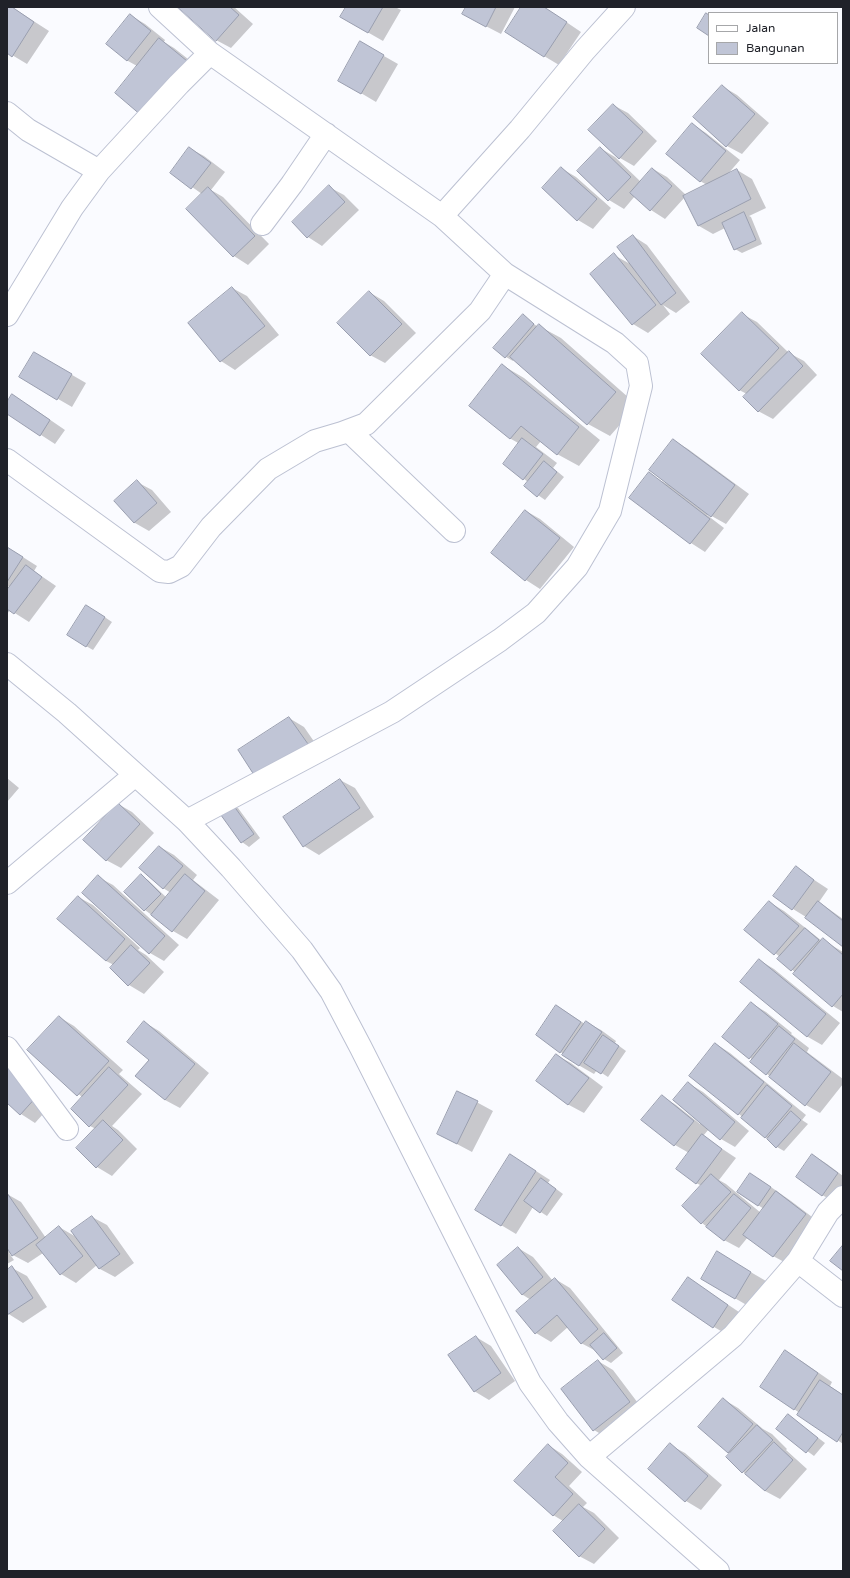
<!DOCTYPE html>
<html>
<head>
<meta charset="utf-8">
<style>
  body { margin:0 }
  #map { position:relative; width:850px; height:1578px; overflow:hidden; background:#fafbff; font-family:"Varela Round",sans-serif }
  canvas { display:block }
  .frame { position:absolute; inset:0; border:8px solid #202229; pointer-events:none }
  .legend { position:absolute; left:708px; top:12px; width:130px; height:52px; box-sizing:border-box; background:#fff; border:1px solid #a6a7a9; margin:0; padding:5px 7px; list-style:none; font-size:12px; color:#202229 }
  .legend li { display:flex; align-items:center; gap:8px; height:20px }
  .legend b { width:20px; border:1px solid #a6a7a9 }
</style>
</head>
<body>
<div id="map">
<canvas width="850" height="1578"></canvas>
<div class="frame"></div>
<ul class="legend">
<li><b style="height:5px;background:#fff"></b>Jalan</li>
<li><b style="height:11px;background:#c0c5d6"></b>Bangunan</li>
</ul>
</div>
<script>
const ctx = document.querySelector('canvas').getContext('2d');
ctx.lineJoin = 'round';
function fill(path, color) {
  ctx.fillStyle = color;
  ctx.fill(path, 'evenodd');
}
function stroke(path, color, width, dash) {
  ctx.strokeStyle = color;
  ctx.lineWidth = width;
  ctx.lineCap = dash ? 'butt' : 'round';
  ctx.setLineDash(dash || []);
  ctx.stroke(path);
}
fill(new Path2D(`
  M7 7H11L21 13 49 31 27 64 7 52Z
  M180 7H234L253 24 231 48 216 40Z
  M347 7H395L401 10 383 41 341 17Z
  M467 7H515L501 34 478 22Z
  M522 7H544L581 32 559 65 544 56Z
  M130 15 145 24 165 40 164 42 174 48 202 70 137 66 128 61 107 44Z
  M361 43 398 64 376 102 339 80Z
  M722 86 737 95 769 123 742 154 727 146Z
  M613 105 628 113 657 141 634 166 620 158Z
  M692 124 706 133 740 160 727 175 737 170 752 179 766 208 749 216 751 217 762 244 742 253 735 249 725 228 713 234 699 226 685 197 665 219 651 210 635 196 624 209 609 200 578 171 600 148 615 157 641 182 653 169 667 177 686 195 707 185 700 181Z
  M189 148 204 156 225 172 211 190 223 197 269 244 248 265 234 256 187 209 202 194 171 172Z
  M561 168 576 177 611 208 593 229 578 220 543 188Z
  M329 187 344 195 359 210 322 246 308 237Z
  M633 236 647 245 690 302 676 313 663 305 670 314 648 333 633 324 592 274 614 255 632 265Z
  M232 288 247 296 279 335 235 370 221 361Z
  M369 292 384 301 416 333 385 363 370 355Z
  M742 314 757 322 789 353 804 361 817 375 773 419 758 411 747 394 739 390Z
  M523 316 538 327 539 326 561 338 637 405 610 436 588 424 514 359 513 361 506 357Z
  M34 353 86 383 72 407 20 377Z
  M502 365 524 378 600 440 579 466 557 454 541 441 536 447 557 463 553 468 564 477 545 500 525 486 528 482 524 479 520 444 511 439 470 405Z
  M7 404H27L65 430 55 444 7 413Z
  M673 440 688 449 749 494 726 524 708 514 707 515 724 528 705 552 691 543 631 498 649 474 667 484Z
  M137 482 152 490 171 512 149 531 135 523 116 501Z
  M526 511 540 519 574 547 540 589 526 580Z
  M7 547 37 566 34 571 56 586 29 622 10 610 7 614V592L10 587 7 586Z
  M94 610 112 622 93 650 86 646Z
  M289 718 304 727 322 753 257 778Z
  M7 778 19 788 7 802Z
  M340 780 355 788 374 817 319 855 304 846 285 817Z
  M231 803 238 808 260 838 249 847 242 842 220 812Z
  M118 804 132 812 154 833 121 868 106 860Z
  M160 847 174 855 197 875 193 880 219 900 187 939 173 931 145 910 141 876 148 880 167 898 171 893 163 888Z
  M796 868 828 889 819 902 843 919V946L806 917 793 909Z
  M98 877 113 885 179 945 164 961 150 953Z
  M78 897 93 905 140 948 138 950 146 955 164 972 144 994 129 985 111 968 114 965 106 961Z
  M769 902 784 911 822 941 823 940 843 952V1012L833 1006 795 974 796 973 779 959 780 957 746 930Z
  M759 960 774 969 840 1023 822 1045 808 1037 742 982Z
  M751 1003 766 1012 792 1033 791 1034 809 1048 807 1052 843 1079V1084L820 1113 806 1105 767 1074 752 1062 753 1060 723 1037Z
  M557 1006 585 1024 586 1022 601 1030 616 1041 615 1043 626 1051 608 1077 597 1070 594 1074 580 1066 537 1035Z
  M59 1017 74 1026 123 1070 119 1074 142 1094 112 1126 118 1130 137 1149 112 1176 97 1167 77 1148 96 1129 90 1126 82 1097 29 1050Z
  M144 1022 159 1031 209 1073 180 1108 165 1100 137 1076 150 1060Z
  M716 1044 730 1053 806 1115 802 1120 808 1124 784 1151 777 1147 739 1114Z
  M556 1055 571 1063 603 1087 584 1113 569 1105 537 1081Z
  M7 1064 52 1104 35 1123 21 1114 7 1102Z
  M688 1083 703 1092 749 1131 735 1147 721 1139 709 1129 703 1136 736 1158 719 1180 726 1184 761 1213 764 1209 738 1192 758 1178 791 1201 820 1223 788 1264 773 1256 748 1237 739 1248 724 1240 702 1223 683 1206 702 1186 696 1183 689 1153 675 1145 643 1120 662 1096 676 1105 700 1124 701 1122Z
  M458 1092 493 1111 472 1152 438 1134Z
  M813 1155 827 1164 843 1176V1195L837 1203 822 1195Z
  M525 1164 550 1180 548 1183 563 1194 547 1216 533 1207 516 1234 501 1225Z
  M7 1194 21 1202 46 1238 59 1227 78 1238 92 1217 107 1225 134 1263 115 1277 100 1269 97 1265 76 1283 61 1274 43 1253 28 1263 9 1253 14 1260 7 1264Z
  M518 1248 533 1257 553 1281 555 1279 570 1288 623 1353 611 1363 604 1359 596 1351 581 1343 568 1327 551 1342 536 1333 517 1311 531 1300 523 1295 498 1265Z
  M718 1253 766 1281 750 1307 702 1279Z
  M12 1268 27 1276 47 1307 23 1323 7 1313V1271Z
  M688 1278 742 1314 728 1335 714 1327Z
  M476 1337 491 1346 515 1381 489 1400 474 1391Z
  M800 1360 832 1382 830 1386 843 1395V1444L794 1409Z
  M598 1361 613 1370 644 1411 609 1439 594 1430Z
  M723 1399 738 1408 763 1429 772 1434 787 1449 786 1450 807 1469 780 1499 765 1491 749 1476 743 1472 727 1457 731 1454 700 1427Z
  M788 1415 825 1443 814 1456 777 1429Z
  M548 1445 562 1454 582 1472 569 1486 587 1503 583 1507 594 1513 619 1538 594 1564 579 1556 563 1521 553 1515Z
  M670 1445 685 1453 722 1485 701 1510 686 1501 649 1469Z`), '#0003');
const building = new Path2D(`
  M7 7H12L34 22 12 57 7 53Z
  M178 7H230L239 15 216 41Z
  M346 7H383L368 33 340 17Z
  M466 7H496L486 27 462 14Z
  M521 7H544L567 22 544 57 505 32Z
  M706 13 709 15V36L697 28Z
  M130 14 151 31 127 61 106 44Z
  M159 38 187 61 142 116 115 93Z
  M360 41 384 55 361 94 338 81Z
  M722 85 755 114 726 147 693 117Z
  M613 104 643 132 619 159 588 130Z
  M692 123 726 151 700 182 666 154Z
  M189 147 211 163 191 189 170 173Z
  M600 147 631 177 608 201 577 171Z
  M561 167 597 199 577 221 542 188Z
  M652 168 672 186 650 211 630 193Z
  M737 169 751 199 698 226 683 196Z
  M329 185 345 202 307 238 292 222Z
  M208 187 255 236 233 257 186 209Z
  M744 212 756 240 734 250 722 223Z
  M633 235 676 293 661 305 617 247Z
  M614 253 656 305 632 325 590 274Z
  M232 287 265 326 220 362 188 323Z
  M369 291 402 324 370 356 337 323Z
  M742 312 779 348 739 391 701 354Z
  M523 314 534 324 505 358 493 348Z
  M539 324 616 392 587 425 510 357Z
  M789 351 803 366 758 412 743 397Z
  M34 352 72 374 57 400 19 377Z
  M502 364 579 427 557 455 521 426 510 439 469 406Z
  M12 394 50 420 40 436 7 414V402Z
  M522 438 543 454 523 480 503 464Z
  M673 439 735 485 711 517 649 470Z
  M544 461 557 472 537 497 524 486Z
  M649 472 710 519 690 544 629 498Z
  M137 480 157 503 134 523 114 501Z
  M525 510 560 538 525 581 491 553Z
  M7 547 23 557 7 582Z
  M26 565 42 577 14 614 7 609V590Z
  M86 605 105 617 86 647 67 635Z
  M289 717 308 744 256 778 238 750Z
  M340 779 360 808 303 847 283 817Z
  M231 802 254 834 241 843 218 811Z
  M118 803 140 824 106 861 83 840Z
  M159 846 183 866 163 889 139 868Z
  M796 866 814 880 792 910 773 896Z
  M141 874 161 894 144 911 124 892Z
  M185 874 205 891 172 932 151 915Z
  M98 875 165 936 149 954 82 893Z
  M78 896 125 939 106 961 57 919Z
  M769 901 799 926 774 955 744 930Z
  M818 901 843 921V947L805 918Z
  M805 928 819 940 791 971 777 959Z
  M823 938 843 955V994L832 1007 793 974Z
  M131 945 150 963 128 986 110 968Z
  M759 959 826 1014 807 1037 740 982Z
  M751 1002 778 1024 749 1059 722 1037Z
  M556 1005 581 1022 560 1053 536 1035Z
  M59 1016 109 1061 77 1096 27 1050Z
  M144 1021 195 1064 165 1100 135 1076 149 1060 127 1042Z
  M586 1021 602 1032 579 1066 562 1055Z
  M779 1026 795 1039 766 1075 750 1062Z
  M603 1035 619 1046 601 1074 584 1063Z
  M715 1043 764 1082 738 1115 689 1076Z
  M794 1043 831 1072 805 1106 769 1077Z
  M556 1054 589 1078 568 1105 536 1081Z
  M7 1067 38 1095 20 1115 7 1103Z
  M109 1067 128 1085 89 1127 71 1109Z
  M688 1082 735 1122 720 1140 673 1100Z
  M767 1085 792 1106 765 1138 741 1118Z
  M457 1091 478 1101 457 1144 437 1134Z
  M662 1095 694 1121 674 1146 641 1120Z
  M791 1111 801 1120 776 1148 767 1139Z
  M103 1120 123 1140 96 1168 76 1148Z
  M702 1134 722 1149 696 1184 676 1169Z
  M510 1154 536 1171 501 1226 475 1210Z
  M812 1154 838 1173 822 1196 796 1177Z
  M750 1173 771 1187 758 1206 737 1192Z
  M711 1174 731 1192 701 1224 682 1206Z
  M541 1178 556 1189 540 1213 524 1201Z
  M776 1191 806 1214 773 1257 743 1235Z
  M7 1193 38 1238 12 1256 7 1248Z
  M734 1194 751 1208 724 1241 706 1227Z
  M92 1216 120 1254 99 1269 71 1231Z
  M59 1226 83 1256 60 1275 36 1245Z
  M843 1245V1271L830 1261Z
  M518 1247 543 1277 522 1295 497 1265Z
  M717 1251 751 1272 735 1299 701 1279Z
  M12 1266 33 1298 7 1315V1270Z
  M688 1277 728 1305 713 1328 672 1300Z
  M555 1278 598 1329 581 1344 557 1315 535 1334 516 1311Z
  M604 1333 617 1348 603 1360 590 1345Z
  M476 1336 501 1373 474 1392 448 1355Z
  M785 1350 818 1373 794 1410 760 1387Z
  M598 1360 630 1402 593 1431 561 1389Z
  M820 1380 843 1395V1432L837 1442 797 1415Z
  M723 1398 753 1424 728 1453 698 1427Z
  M788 1414 818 1438 806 1453 776 1429Z
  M757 1425 773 1440 742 1473 726 1457Z
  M774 1442 793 1460 765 1491 745 1474Z
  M670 1443 708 1476 685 1502 648 1469Z
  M548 1444 568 1463 555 1477 573 1494 553 1516 514 1481Z
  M579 1504 605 1529 579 1557 553 1531Z`);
fill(building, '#c0c5d6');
stroke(building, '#999eaf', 1);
const street = new Path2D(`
  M7 113 28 130 99 171 72 208 7 315
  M99 171 179 84 210 53
  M442 216 520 129 585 50 624 7
  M262 224 292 184 326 134
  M349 431 454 531
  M7 460 160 571 169 572 181 566 211 527 268 469 315 441 342 433 366 424 480 311 505 274 442 216 210 53 160 7
  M7 664 67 713 187 821 231 868 302 950 331 991 361 1048 530 1383 558 1422 589 1457 718 1571
  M187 821 392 712 500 640 536 613 577 567 610 511 641 386 637 363 615 343 505 274
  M7 883 135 775
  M7 1048 67 1129
  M798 1261 828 1212 843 1197
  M589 1457 733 1336 798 1261 843 1296`);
stroke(street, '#bcc1d2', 24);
stroke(street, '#fff', 22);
</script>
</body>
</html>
